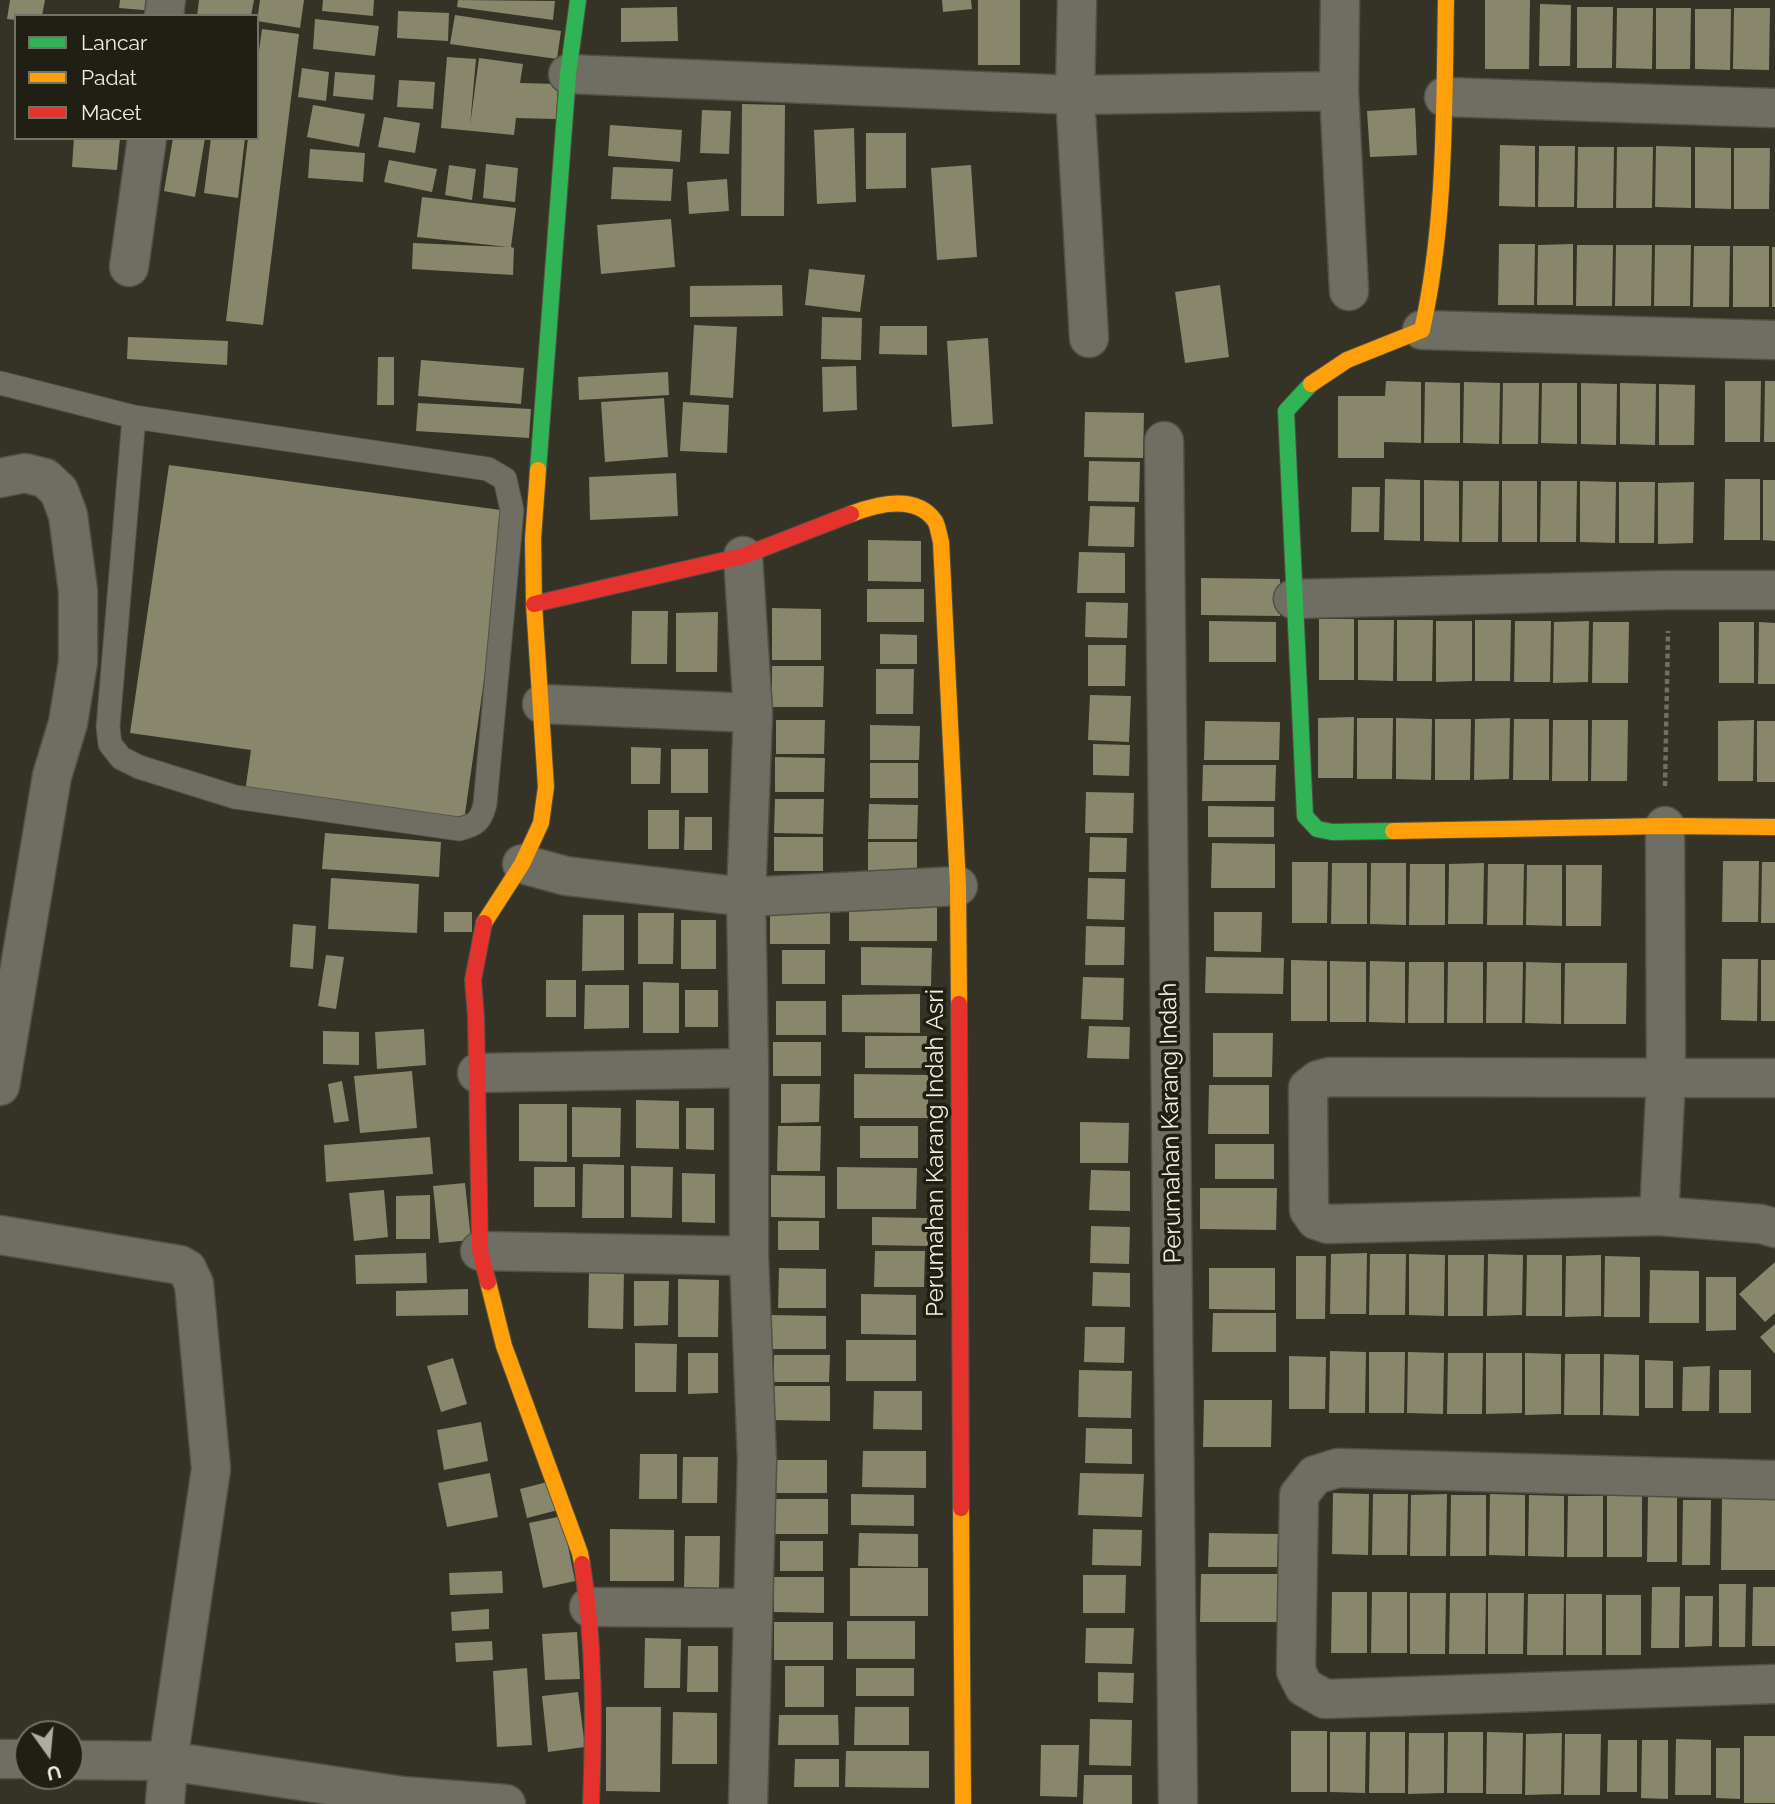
<!DOCTYPE html>
<html>
<head>
<meta charset="utf-8">
<style>
  body { margin:0 }
  #map { position:relative; width:1775px; height:1804px; overflow:hidden; background:#343325; font-family:Raleway,sans-serif }
  canvas { display:block }
  .legend { position:absolute; left:14px; top:14px; width:245px; height:126px; box-sizing:border-box; background:#201f14; border:2px solid #737266; margin:0; padding:9px 12px; list-style:none; font-size:21px; color:#f0efe0 }
  .legend li { display:flex; align-items:center; gap:14px; height:35px }
  .legend b { width:35px; border:2px solid #737266 }
  .north { position:absolute; left:14px; top:1720px; width:70px; height:70px; box-sizing:border-box; background:#201f14; border:2px solid #737266; border-radius:50%; rotate:165deg; font-size:19px; font-weight:700; line-height:28px; text-align:center; color:#f0efe0 }
  .north::after { content:''; display:block; margin:auto; width:24px; height:32px; background:#aead9f; clip-path:polygon(50% 0,100% 100%,50% 72%,0 100%) }
</style>
</head>
<body>
<div id="map">
<canvas width="1775" height="1804"></canvas>
<ul class="legend">
<li><b style="height:9px;background:#30b455"></b>Lancar</li>
<li><b style="height:9px;background:#ff9f0a"></b>Padat</li>
<li><b style="height:9px;background:#e5322d"></b>Macet</li>
</ul>
<div class="north">U</div>
</div>
<script>
const ctx = document.querySelector('canvas').getContext('2d');
ctx.lineJoin = 'round';
function fill(path, color) {
  ctx.fillStyle = color;
  ctx.fill(path, 'evenodd');
}
function stroke(path, color, width, dash) {
  ctx.strokeStyle = color;
  ctx.lineWidth = width;
  ctx.lineCap = dash ? 'butt' : 'round';
  ctx.setLineDash(dash || []);
  ctx.stroke(path);
}
function label(font, color, halo, rows, align = 'center') {
  ctx.font = font + ' Raleway,sans-serif';
  ctx.lineWidth = 7;
  ctx.setLineDash([]);
  ctx.textBaseline = 'middle';
  ctx.strokeStyle = halo;
  ctx.fillStyle = color;
  for (const [text, x, y, turn = 0] of rows) {
    ctx.save();
    ctx.translate(x, y);
    ctx.rotate((+turn || 0) * Math.PI / 180);
    ctx.textAlign = isNaN(turn) ? turn : align;
    if (halo) ctx.strokeText(text, 0, 0);
    ctx.fillText(text, 0, 0);
    ctx.restore();
  }
}
fill(new Path2D(`
  M10 0H45L42 16H16V20L7 19Z
  M120 0H156L155 11 119 8Z
  M199 0H254L251 16H197Z
  M260 0H304L300 28 257 21Z
  M323 0H374L373 16 322 11Z
  M458 0 555 1 553 20 457 7Z
  M942 0H971L972 9 943 12Z
  M978 0H1020V65H978Z
  M1485 0H1530L1529 69H1485Z
  M1540 4 1571 5 1570 66H1539Z
  M677 7 678 41 621 42V8Z
  M1577 7H1613L1612 68H1577Z
  M1617 8H1653L1652 69 1616 68Z
  M1656 8H1691L1690 69H1656Z
  M1734 8H1770L1769 70 1733 69Z
  M1695 9H1731L1730 70 1695 69Z
  M398 11 449 13 448 41 397 38Z
  M455 15 561 31 557 59 450 44Z
  M315 19 379 26 375 56 313 49Z
  M262 29 299 34 263 325 226 321 248 138H257V65Z
  M447 57 476 59 470 126 479 58 523 64 520 83 558 84 556 119 516 118 514 135 441 128Z
  M302 68 329 72 326 101 298 97Z
  M335 72 375 75 373 100 333 96Z
  M399 80 435 82 433 109 397 107Z
  M742 104 785 105 784 216H741Z
  M313 105 365 114 359 147 307 137Z
  M1415 108 1417 155 1370 157 1367 111Z
  M702 110 731 111 729 154 700 153Z
  M384 117 420 123 415 153 378 147Z
  M610 125 682 130 680 162 608 156Z
  M854 128 856 202 817 204 814 130Z
  M866 133H906V188L866 189Z
  M74 138H120L117 170 72 167Z
  M173 138H205L195 197 164 191Z
  M211 138H245L238 198 204 193Z
  M1500 145 1535 146V207L1499 206Z
  M1539 146H1575L1574 207H1538Z
  M1656 146 1691 147V208L1655 207Z
  M1578 147H1614L1613 208H1577Z
  M1617 147H1653L1652 208H1616Z
  M1695 147 1731 148V209L1695 208Z
  M1734 148H1770L1769 209H1734Z
  M310 149 365 153 363 182 308 178Z
  M389 160 437 169 432 192 384 182Z
  M486 164 518 168 515 202 483 198Z
  M449 165 476 169 472 200 445 195Z
  M971 165 977 257 937 260 931 168Z
  M613 167 673 169 671 201 611 199Z
  M727 179 729 211 689 214 687 182Z
  M422 197 516 208 511 247 514 248 513 275 412 269 413 243 508 247 417 237Z
  M671 219 675 267 601 274 597 225Z
  M1499 244H1535L1534 305H1498Z
  M1573 244V305H1537L1538 245Z
  M1577 245H1613L1612 306H1576Z
  M1616 245H1652L1651 306H1615Z
  M1655 245H1691L1690 306H1654Z
  M1694 246H1730L1729 307H1693Z
  M1733 246H1769V307H1733Z
  M1772 247H1775V307H1772Z
  M809 269 865 275 860 312 805 305Z
  M782 285 783 316 690 317V286Z
  M1220 285 1229 357 1185 363 1175 292Z
  M822 317 862 318 861 360 821 359Z
  M694 325 737 327 733 398 690 395Z
  M880 326H927V355L879 354Z
  M128 337 228 341 227 365 127 359Z
  M988 338 993 424 952 427 947 341Z
  M378 357H394V405H377Z
  M421 360 524 368 521 404 418 396Z
  M856 366 857 410 823 412 822 367Z
  M668 372 669 395 579 400 578 377Z
  M1386 381 1421 382V443L1384 442V458H1338V396H1385Z
  M1725 381H1761L1760 442H1725Z
  M1765 381H1775V442H1764Z
  M1425 382 1460 383V443H1424Z
  M1464 382 1500 383 1499 444 1463 443Z
  M1503 383H1539L1538 444H1502Z
  M1542 383H1577V444L1541 443Z
  M1581 383 1617 384 1616 445 1581 444Z
  M1620 383 1656 384 1655 445 1620 444Z
  M1659 384 1695 385 1694 445H1659Z
  M664 398 668 457 605 462 601 402Z
  M683 402 729 405 727 453 680 451Z
  M418 403 531 409 529 438 416 431Z
  M1085 412 1144 413 1143 458 1084 457Z
  M1089 461 1140 462 1139 502 1088 501Z
  M169 465 508 511 464 821 245 792 251 750 130 733Z
  M676 473 678 516 590 520 589 477Z
  M1385 479 1420 480V541L1384 540Z
  M1725 479H1760V540H1724Z
  M1424 480 1459 481V542L1424 541Z
  M1763 480H1775V541L1763 540Z
  M1463 481H1499L1498 542H1462Z
  M1502 481H1537V542H1502Z
  M1541 481H1577L1576 542H1540Z
  M1580 481 1616 482 1615 543 1580 542Z
  M1619 482H1655L1654 543H1619Z
  M1694 482 1693 543 1658 544V483Z
  M1352 487H1380L1379 532H1351Z
  M1090 506 1135 507 1134 547 1088 546Z
  M868 540 921 541V582L868 581Z
  M1079 552 1125 553V593H1077Z
  M1201 578 1280 579V616L1201 615Z
  M867 589H924V622H867Z
  M1086 602 1128 603 1127 638 1085 637Z
  M772 608 821 609V660H772Z
  M632 611H668L667 664H631Z
  M718 612 717 672H676V613Z
  M1319 619H1354V680H1319Z
  M1358 620H1394L1393 681 1358 680Z
  M1397 620H1433L1432 681H1397Z
  M1475 620H1511L1510 681H1475Z
  M1209 621 1276 622V662H1209Z
  M1436 621H1472V681L1436 682Z
  M1515 621H1551L1550 682H1514Z
  M1589 621 1588 682 1553 683 1554 622Z
  M1593 622H1629L1628 683H1592Z
  M1719 622H1754V683H1719Z
  M1759 622 1775 623V684H1758Z
  M880 634 917 635V664H880Z
  M1088 645H1126L1125 686H1088Z
  M772 666H824L823 707H772Z
  M876 669H914L913 714H876Z
  M1090 695 1131 696 1129 742 1088 740Z
  M1354 717 1353 778H1318V718Z
  M1357 718H1393L1392 779H1357Z
  M1396 718 1432 719 1431 780 1396 779Z
  M1510 718 1509 779 1474 780 1475 719Z
  M1435 719H1471L1470 780H1435Z
  M1514 719H1549V780H1513Z
  M776 720H825L824 754H776Z
  M1553 720H1588V781H1552Z
  M1592 720H1628L1627 781H1591Z
  M1754 720 1753 781H1718V721Z
  M1205 721 1280 722 1279 760H1204Z
  M1757 721H1775V782H1757Z
  M870 725 920 726 919 760H870Z
  M1093 744 1130 745 1129 776 1093 775Z
  M631 747 661 748 660 784H631Z
  M671 749H708V793H671Z
  M775 757 825 758 824 792H775Z
  M870 763H918V798H870Z
  M1203 765H1276L1275 801H1202Z
  M1086 792 1134 793 1133 833H1085Z
  M775 799H824L823 834 774 833Z
  M869 804 918 805 917 839H868Z
  M1208 806 1274 807V837H1208Z
  M648 810H679V849H648Z
  M685 817H712V850H684Z
  M325 833 441 842 439 877 322 869Z
  M774 837H823V871H774Z
  M1090 837 1127 838 1126 872H1089Z
  M868 842H917V877H868Z
  M1212 843 1275 844V888H1211Z
  M1723 861H1759L1758 922H1722Z
  M1292 862H1328L1327 923H1292Z
  M1762 862H1775V923H1761Z
  M1332 863H1367V924H1331Z
  M1371 863H1406V925L1370 924Z
  M1484 863 1483 924H1448L1449 864Z
  M1410 864H1445V925H1409Z
  M1488 864H1524L1523 925H1487Z
  M1527 865H1562V926L1526 925Z
  M1566 865H1602L1601 926H1566Z
  M331 878 419 884 417 933 328 929Z
  M1088 878 1125 879 1124 920 1087 919Z
  M849 905 937 906V941H849Z
  M770 907 830 908V944H770Z
  M444 912H472V932H444Z
  M1214 912H1262L1261 952 1214 951Z
  M638 913H674L673 964H638Z
  M583 915H624V970L582 971Z
  M681 920H716V969H681Z
  M293 924 316 926 313 969 290 967Z
  M1086 926 1125 927 1124 965H1085Z
  M861 947 932 948 931 986 861 985Z
  M782 950H825V984H782Z
  M326 955 344 957 336 1009 318 1006Z
  M1206 957 1284 958 1283 994 1205 993Z
  M1722 959H1758L1757 1021 1721 1020Z
  M1291 960 1327 961V1021H1291Z
  M1761 960H1775V1021H1761Z
  M1330 961 1366 962V1022H1330Z
  M1370 961 1405 962V1023L1369 1022Z
  M1409 962H1444V1023H1408Z
  M1448 962H1483V1023H1447Z
  M1487 962H1523L1522 1023H1486Z
  M1526 962 1561 963V1024L1525 1023Z
  M1565 963H1627L1626 1024H1564Z
  M1083 977 1124 978 1123 1020 1081 1019Z
  M546 980H576V1017H546Z
  M643 982 679 983V1033H643Z
  M585 985H629V1028L584 1029Z
  M685 990H718V1027H685Z
  M920 994V1033L842 1032V995Z
  M776 1001H826V1035H776Z
  M1089 1026 1130 1027 1129 1059 1087 1058Z
  M424 1029 426 1065 377 1069 375 1032Z
  M323 1031 359 1032V1065L323 1064Z
  M1213 1033H1273L1272 1077H1213Z
  M865 1036H927V1068H865Z
  M773 1042H821V1076H773Z
  M412 1071 417 1128 360 1133 354 1076Z
  M854 1074 928 1075V1118H854Z
  M342 1081 349 1121 334 1123 328 1084Z
  M781 1084H820L819 1122 781 1123Z
  M1209 1085H1269V1134H1208Z
  M636 1100 679 1101V1149L636 1148Z
  M519 1104H567V1162L519 1161Z
  M572 1107 621 1108 620 1157H572Z
  M686 1108H714V1150L686 1149Z
  M1080 1122 1129 1123 1128 1163H1080Z
  M778 1126H821L820 1171H777Z
  M860 1126H918V1158H860Z
  M430 1137 433 1174 326 1182 324 1145Z
  M1215 1144H1274V1179H1215Z
  M583 1164 624 1165V1218H582Z
  M631 1166 673 1167 672 1218 631 1217Z
  M534 1167H575V1207H534Z
  M837 1167 917 1168 916 1209H837Z
  M1091 1170 1130 1171V1211L1089 1210Z
  M682 1173 715 1174V1223L682 1222Z
  M771 1175 825 1176V1218L771 1217Z
  M465 1183 471 1240 439 1243 433 1186Z
  M1200 1188H1277L1276 1230 1200 1229Z
  M384 1190 388 1237 354 1241 349 1193Z
  M430 1195V1239H396V1196Z
  M872 1217 928 1218V1246L872 1245Z
  M778 1221H819V1250H778Z
  M1091 1226 1130 1227 1129 1264 1090 1263Z
  M875 1251H925L924 1287H874Z
  M426 1253 427 1283 356 1284 355 1255Z
  M1367 1253 1366 1314H1330L1331 1254Z
  M1370 1254H1406L1405 1315H1369Z
  M1409 1254 1445 1255 1444 1316 1409 1315Z
  M1488 1254 1523 1255 1522 1315 1487 1316Z
  M1448 1255H1484L1483 1316H1448Z
  M1527 1255H1562V1316H1526Z
  M1601 1255V1316L1565 1317 1566 1256Z
  M1296 1256H1326L1325 1319H1296Z
  M1605 1256 1640 1257V1317H1604Z
  M1775 1262V1313L1765 1322 1739 1294Z
  M779 1268 826 1269V1308H778Z
  M1209 1268H1275V1310L1209 1309Z
  M1650 1270 1699 1271V1323H1649Z
  M589 1272H624L623 1329 588 1328Z
  M1093 1272 1130 1273V1307L1092 1306Z
  M1706 1277H1736V1330L1706 1331Z
  M678 1279 719 1280 718 1337H678Z
  M634 1281H669L668 1325 634 1326Z
  M468 1289V1315L396 1316V1291Z
  M861 1294 916 1295V1335L861 1334Z
  M1213 1313H1276V1352H1212Z
  M770 1315 826 1316V1349H769Z
  M1775 1324V1354L1760 1337Z
  M1085 1327H1125L1124 1363 1084 1362Z
  M846 1340H916V1381H846Z
  M635 1343 677 1344 676 1392H635Z
  M1330 1351 1366 1352 1365 1413H1329Z
  M1369 1352H1405L1404 1413H1369Z
  M1408 1352 1444 1353 1443 1414 1407 1413Z
  M688 1353H718V1393L688 1394Z
  M1448 1353H1483L1482 1414H1447Z
  M1486 1353H1522V1413L1486 1414Z
  M1525 1353 1561 1354V1414L1525 1415Z
  M1565 1354H1600V1415H1564Z
  M1604 1354 1639 1355V1416L1603 1415Z
  M774 1355H830L829 1382H774Z
  M1289 1356 1326 1357 1325 1409H1289Z
  M453 1358 467 1404 441 1412 427 1366Z
  M1645 1360 1673 1361V1408H1645Z
  M1710 1366 1709 1411H1682L1683 1367Z
  M1079 1370 1132 1371 1131 1418 1078 1417Z
  M1719 1370H1751V1413H1719Z
  M771 1386H830V1421L771 1420Z
  M874 1391H922V1430L873 1429Z
  M1204 1400H1272L1271 1447H1203Z
  M481 1422 488 1461 444 1470 437 1430Z
  M1086 1428 1132 1429V1464L1085 1463Z
  M863 1451H926V1488L862 1487Z
  M640 1454H677V1499H639Z
  M683 1457H718L717 1503H682Z
  M775 1460H827V1493H775Z
  M490 1473 498 1517 447 1527 438 1483Z
  M1080 1473 1144 1474 1142 1517 1078 1515Z
  M551 1481 558 1510 527 1518 520 1489Z
  M1333 1493 1369 1494 1368 1555 1332 1554Z
  M851 1494 914 1495V1526L851 1525Z
  M1373 1494H1408L1407 1555H1372Z
  M1447 1494 1446 1556H1410L1411 1495Z
  M1490 1494 1525 1495V1556L1489 1555Z
  M1451 1495H1486V1556H1450Z
  M1529 1495 1564 1496V1557L1528 1556Z
  M1568 1496H1603V1557H1567Z
  M1607 1496H1642V1557H1607Z
  M1648 1497H1677V1562H1647Z
  M773 1499H828V1534H772Z
  M1722 1499 1775 1500V1570H1721Z
  M1683 1500H1711L1710 1565H1682Z
  M562 1516 575 1581 543 1588 529 1523Z
  M610 1529 674 1530V1581H610Z
  M1093 1529 1142 1530 1141 1566 1092 1565Z
  M859 1533 918 1534V1567L858 1566Z
  M1209 1533 1278 1534 1277 1567H1208Z
  M685 1536H720L719 1588 684 1587Z
  M780 1541H823V1571H780Z
  M850 1568H928V1616H850Z
  M502 1571 503 1593 450 1595 449 1573Z
  M1201 1574H1281L1280 1622H1200Z
  M1083 1575H1126L1125 1613H1083Z
  M773 1577H824V1613L774 1612Z
  M1719 1584H1746L1745 1647H1719Z
  M1652 1587H1680L1679 1648H1651Z
  M1753 1587H1775V1646H1752Z
  M1332 1592H1367V1653H1331Z
  M1372 1592H1407V1653H1371Z
  M1410 1593H1446L1445 1654H1410Z
  M1450 1593H1486L1485 1654H1449Z
  M1488 1593H1524L1523 1654H1488Z
  M1528 1594H1564L1563 1655H1527Z
  M1566 1594H1602V1655H1566Z
  M1606 1595H1641V1655H1606Z
  M1685 1596H1713L1712 1646 1685 1647Z
  M489 1609V1629L452 1631 451 1612Z
  M847 1621H915V1659H847Z
  M774 1622H833V1660H774Z
  M1086 1628H1134L1132 1664 1085 1663Z
  M577 1632 580 1679 545 1680 542 1634Z
  M645 1638 681 1639 680 1688H644Z
  M492 1641 493 1660 456 1662 455 1643Z
  M688 1646H718V1692H687Z
  M785 1666H824V1707H785Z
  M527 1668 532 1745 497 1747 493 1671Z
  M856 1668H914V1696H856Z
  M1098 1672 1134 1673 1133 1703 1098 1702Z
  M578 1692 585 1747 548 1752 542 1696Z
  M606 1707H661L660 1792 606 1791Z
  M855 1707H909V1745H854Z
  M673 1712 717 1713V1764H672Z
  M779 1715H838L839 1745H778Z
  M1090 1719 1132 1720 1131 1766 1089 1765Z
  M1291 1731H1327V1792H1291Z
  M1330 1732H1366L1365 1793 1330 1792Z
  M1370 1732H1405V1793H1369Z
  M1448 1732H1483V1793H1447Z
  M1487 1732 1523 1733 1522 1794H1486Z
  M1409 1733H1444V1793L1408 1794Z
  M1562 1733 1561 1794 1525 1795 1526 1734Z
  M1565 1734H1601L1600 1795H1564Z
  M1744 1736H1775V1803H1744Z
  M1676 1739 1711 1740V1795H1675Z
  M1608 1740H1637V1792H1607Z
  M1642 1740H1668V1799L1641 1798Z
  M1041 1745H1079L1077 1797 1040 1796Z
  M1716 1748H1740V1799L1716 1798Z
  M846 1751H929V1788L845 1787Z
  M795 1759H839V1787H794Z
  M1084 1775H1132V1804H1083Z`), '#88866b');
const lane = new Path2D(`
  M0 383 134 417 488 469 505 479 512 510 485 804C481 821 476 825 459 829L235 797 139 767 121 758 110 744 108 727 134 417`);
const street = new Path2D(`
  M1077 0 1075 95 1089 338
  M1340 0 1339 91 1349 291
  M164 16 166 0
  M568 74 1075 95 1339 91
  M1444 97 1775 108
  M129 267 147 138
  M1422 330 1775 340
  M1164 441 1178 1804
  M0 478 25 473 45 478 59 491 68 515 78 591V662L68 723 52 776 0 1086
  M743 556 753 713 746 897 749 1068V1256L757 1461 748 1804
  M1293 599 1669 590H1775
  M542 704 753 713
  M522 864 566 876 746 897 958 886
  M477 1073 749 1068
  M1775 1078 1329 1077 1318 1080 1308 1088 1309 1210 1316 1220 1328 1224 1659 1216 1761 1224 1775 1228
  M1659 1216 1666 1077 1665 826
  M0 1235 180 1265 187 1269 194 1284 211 1469 168 1761 165 1804
  M480 1251 749 1256
  M1775 1480 1338 1468 1315 1475 1299 1495 1296 1671 1304 1687 1325 1699 1775 1684
  M589 1607 752 1608
  M0 1759H28
  M70 1760 168 1761 402 1796 506 1804`);
const fast = new Path2D(`
  M1311 384 1286 411 1305 816 1317 829 1332 832 1393 831
  M538 470 568 74 578 0`);
const slow = new Path2D(`
  M1311 384 1347 360 1422 330C1446 223 1444 109 1446 0
  M851 514C877 504 916 494 935 521 938 526 939 535 941 542L958 886 959 1004
  M1393 831 1665 826 1775 827
  M484 923 522 864 541 823 546 787 534 604 533 539 538 470
  M488 1282 504 1346 580 1553 582 1564
  M961 1508 963 1804`);
const jam = new Path2D(`
  M534 604 743 556 851 514
  M484 923 473 980 476 1017 480 1251 488 1282
  M959 1004 961 1508
  M582 1564C595 1644 594 1724 591 1804`);
stroke(lane, '#525145', 25);
stroke(street, '#525145', 41);
stroke(fast, '#525145', 18);
stroke(slow, '#525145', 18);
stroke(jam, '#525145', 18);
stroke(new Path2D(`
  M1665 786 1668 631`), '#706e65', 4.5, [5, 3.5]);
stroke(lane, '#6f6e63', 23);
stroke(street, '#6f6e63', 38);
stroke(fast, '#30b455', 16);
stroke(slow, '#ff9f0a', 16);
stroke(jam, '#e5322d', 16);
label('24px', '#f0efe0', '#201f14', [
  ["Perumahan Karang Indah",1171,1123,-91],
  ["Perumahan Karang Indah Asri",936,1153,-90]
]);
</script>
</body>
</html>
